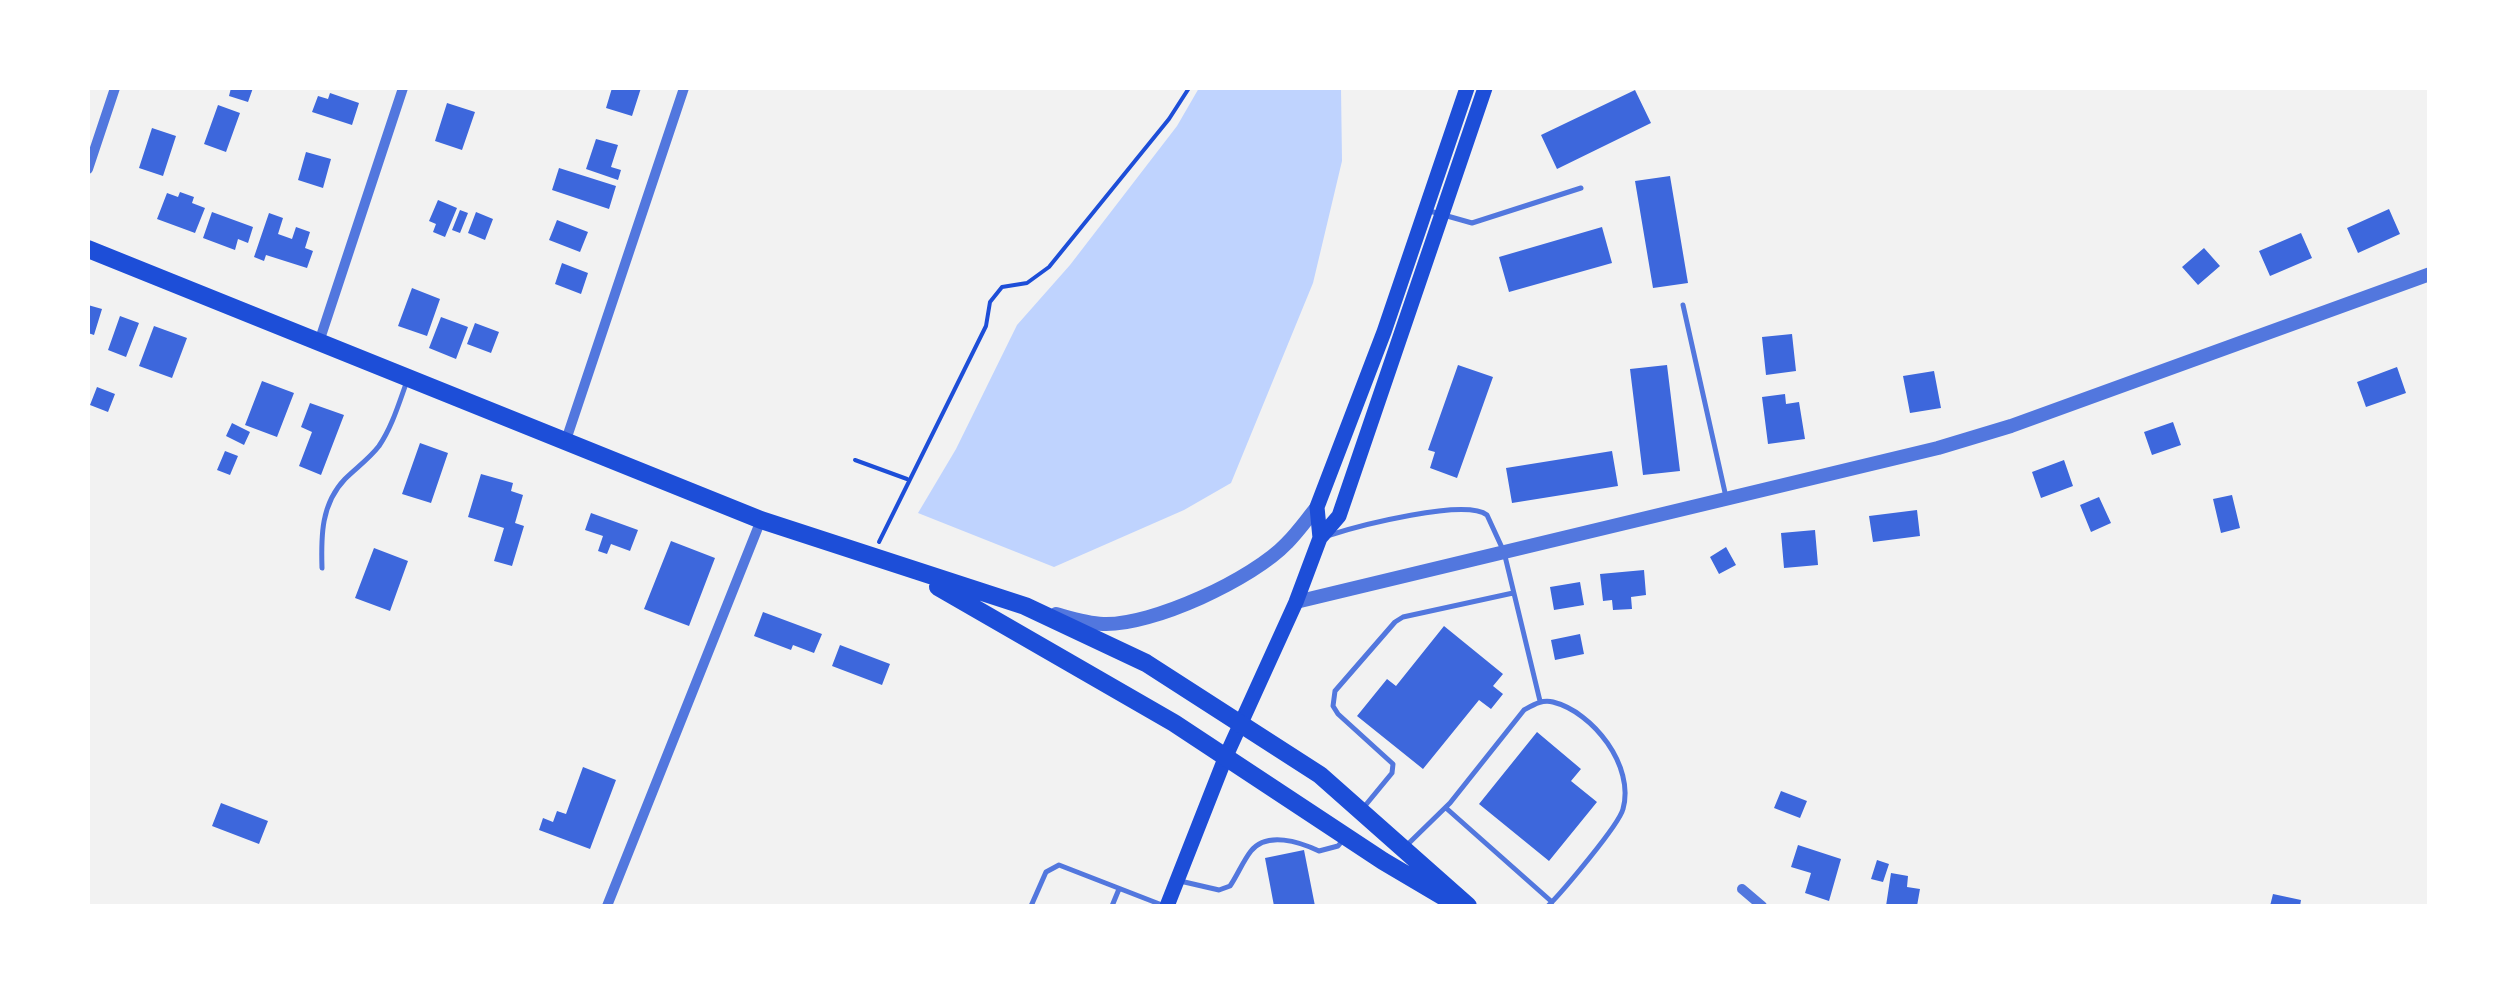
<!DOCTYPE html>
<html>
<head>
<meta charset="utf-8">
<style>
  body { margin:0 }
  #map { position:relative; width:2517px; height:994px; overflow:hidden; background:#f2f2f2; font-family:Rubik,sans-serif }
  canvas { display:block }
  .frame { position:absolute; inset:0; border:90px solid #fff; pointer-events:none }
</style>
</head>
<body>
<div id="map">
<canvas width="2517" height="994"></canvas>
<div class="frame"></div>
</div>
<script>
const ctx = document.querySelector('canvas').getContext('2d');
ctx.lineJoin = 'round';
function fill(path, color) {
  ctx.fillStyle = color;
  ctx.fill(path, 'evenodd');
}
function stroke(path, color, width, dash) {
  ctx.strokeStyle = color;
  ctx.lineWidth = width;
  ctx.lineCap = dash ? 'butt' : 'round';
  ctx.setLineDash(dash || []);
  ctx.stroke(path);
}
fill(new Path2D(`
  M1199 88H1341L1342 161 1313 283 1231 483 1184 510 1054 567 918 513 956 449 1017 325 1070 265 1177 126Z`), '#bfd3fe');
fill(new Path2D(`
  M231 88H253L248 102 229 96Z
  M612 88H641L632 116 606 108Z
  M1635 90 1651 123 1557 169 1541 135Z
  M330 93 359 103 352 125 312 112 318 96 328 99Z
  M447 103 475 112 462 150 435 141Z
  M218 105 240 113 226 152 204 144Z
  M152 128 176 136 163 176 139 168Z
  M596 139 618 145 611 167 621 170 618 180 586 169Z
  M306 152 331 159 323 188 298 180Z
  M559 168 616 186 609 209 552 190Z
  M1670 176 1688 283 1653 288 1635 181Z
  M180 192 194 197 192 203 205 208 195 233 157 219 167 193 178 197Z
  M438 200 457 208 445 237 433 232 436 224 429 221Z
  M2389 209 2400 234 2358 253 2347 228Z
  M460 210 468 213 460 233 452 230Z
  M212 212 253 227 248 243 238 239 235 250 203 238Z
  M476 212 493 219 485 240 468 233Z
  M269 213 283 218 278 234 292 239 296 227 310 232 305 248 313 251 307 268 266 255 264 261 254 257Z
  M557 220 588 232 580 252 549 240Z
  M1602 227 1612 263 1509 292 1499 257Z
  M2301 233 2312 258 2270 276 2259 251Z
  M2204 248 2220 266 2198 285 2182 267Z
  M562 263 588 273 581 294 555 284Z
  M412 288 440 299 427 336 398 326Z
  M88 305 102 309 94 335 88 333Z
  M120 316 139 323 126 357 108 350Z
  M441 317 468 327 456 359 429 348Z
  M475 323 499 332 491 353 467 344Z
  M154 326 187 338 172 378 139 366Z
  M1792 334 1796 371 1766 375 1762 337Z
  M1458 365 1493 377 1457 478 1430 468 1435 452 1428 450Z
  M1667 365 1680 471 1643 475 1630 369Z
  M2397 367 2406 393 2366 407 2357 382Z
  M1934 371 1941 408 1910 413 1903 376Z
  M262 381 294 393 277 437 245 425Z
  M97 387 115 394 108 412 90 405Z
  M1785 394 1786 404 1799 402 1805 439 1768 444 1762 397Z
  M310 403 344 415 321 475 299 466 312 432 301 427Z
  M2173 422 2181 445 2152 455 2144 432Z
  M232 423 250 432 244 445 226 436Z
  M420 443 448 453 431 503 402 494Z
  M225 451 238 456 230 475 217 470Z
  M1612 451 1618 486 1512 503 1506 468Z
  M2064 460 2073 486 2041 498 2032 472Z
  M481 474 513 483 511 491 523 495 515 523 524 526 512 566 494 561 504 528 468 517Z
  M2232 495 2240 528 2221 533 2213 499Z
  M2099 497 2111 523 2091 532 2080 505Z
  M1917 510 1920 536 1873 542 1869 516Z
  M591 513 638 530 630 551 611 544 607 554 598 551 603 536 585 530Z
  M1815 530 1818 565 1784 568 1781 533Z
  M671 541 715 558 689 626 644 609Z
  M1726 547 1736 565 1719 574 1710 557Z
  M374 548 408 561 390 611 355 598Z
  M1644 570 1646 595 1631 597 1632 609 1613 610 1612 600 1603 601 1600 574Z
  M1580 582 1584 605 1554 610 1550 587Z
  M763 612 822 634 814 653 793 645 791 650 754 636Z
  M1444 626 1503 674 1493 686 1503 694 1491 709 1479 700 1423 769 1357 716 1387 679 1396 686Z
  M1580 634 1584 654 1555 660 1551 640Z
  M840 645 890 664 882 685 832 666Z
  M1537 732 1581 769 1571 781 1597 802 1549 861 1479 804Z
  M583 767 616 780 590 849 539 830 543 818 553 822 557 811 566 814Z
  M1781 791 1807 801 1800 818 1774 808Z
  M221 803 268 821 259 844 212 826Z
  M1798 845 1841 859 1829 901 1805 893 1811 873 1791 867Z
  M1304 850 1315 906H1274L1265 858Z
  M1877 860 1889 864 1883 882 1871 879Z
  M1891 873 1908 876 1907 887 1920 889 1917 906H1886Z
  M2273 894 2301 900 2300 906H2270Z`), '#3d67dc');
stroke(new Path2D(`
  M855 460 907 479
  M879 542 986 326 990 302 1002 287 1027 283 1049 267 1169 119 1189 88`), '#1d4ed8', 4);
stroke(new Path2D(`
  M1426 210 1472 223 1581 188
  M1683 305 1726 497
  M1330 535C1358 526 1465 498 1487 515L1504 552 1540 701
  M322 568C321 536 321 504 345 479 356 468 369 459 379 446 392 427 399 403 407 381
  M1364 807 1392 773 1393 764 1338 714 1333 706 1335 691 1395 622 1403 617 1513 593
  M1446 808 1552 902
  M1408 844 1450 803 1524 710C1533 705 1542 699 1553 702 1593 712 1635 766 1623 809 1619 825 1562 892 1548 906
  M1180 881 1219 890 1230 886C1237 876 1243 861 1251 851 1267 831 1300 842 1319 851L1338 846 1343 840
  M1031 906 1046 872 1059 865 1162 905
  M1112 906 1119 889`), '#5277de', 5);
stroke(new Path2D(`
  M88 169 115 88
  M319 342 403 88
  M566 440 684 88
  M1742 889 1762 906
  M607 906 761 520`), '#5277de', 10);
stroke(new Path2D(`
  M1296 602 1938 448 2011 426 2430 274
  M1056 614C1071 618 1087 623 1103 624 1152 626 1253 579 1287 543 1298 532 1307 519 1317 507`), '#5277de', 14);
stroke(new Path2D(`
  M1320 538 1317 507 1384 332 1467 88
  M1167 906 1226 756 1296 602 1320 538 1339 516 1485 88`), '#1d4ed8', 15);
stroke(new Path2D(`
  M88 249 761 520 1025 606 1146 663 1320 775 1468 906
  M938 587 1174 723 1383 861 1449 900`), '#1d4ed8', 18);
</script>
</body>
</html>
